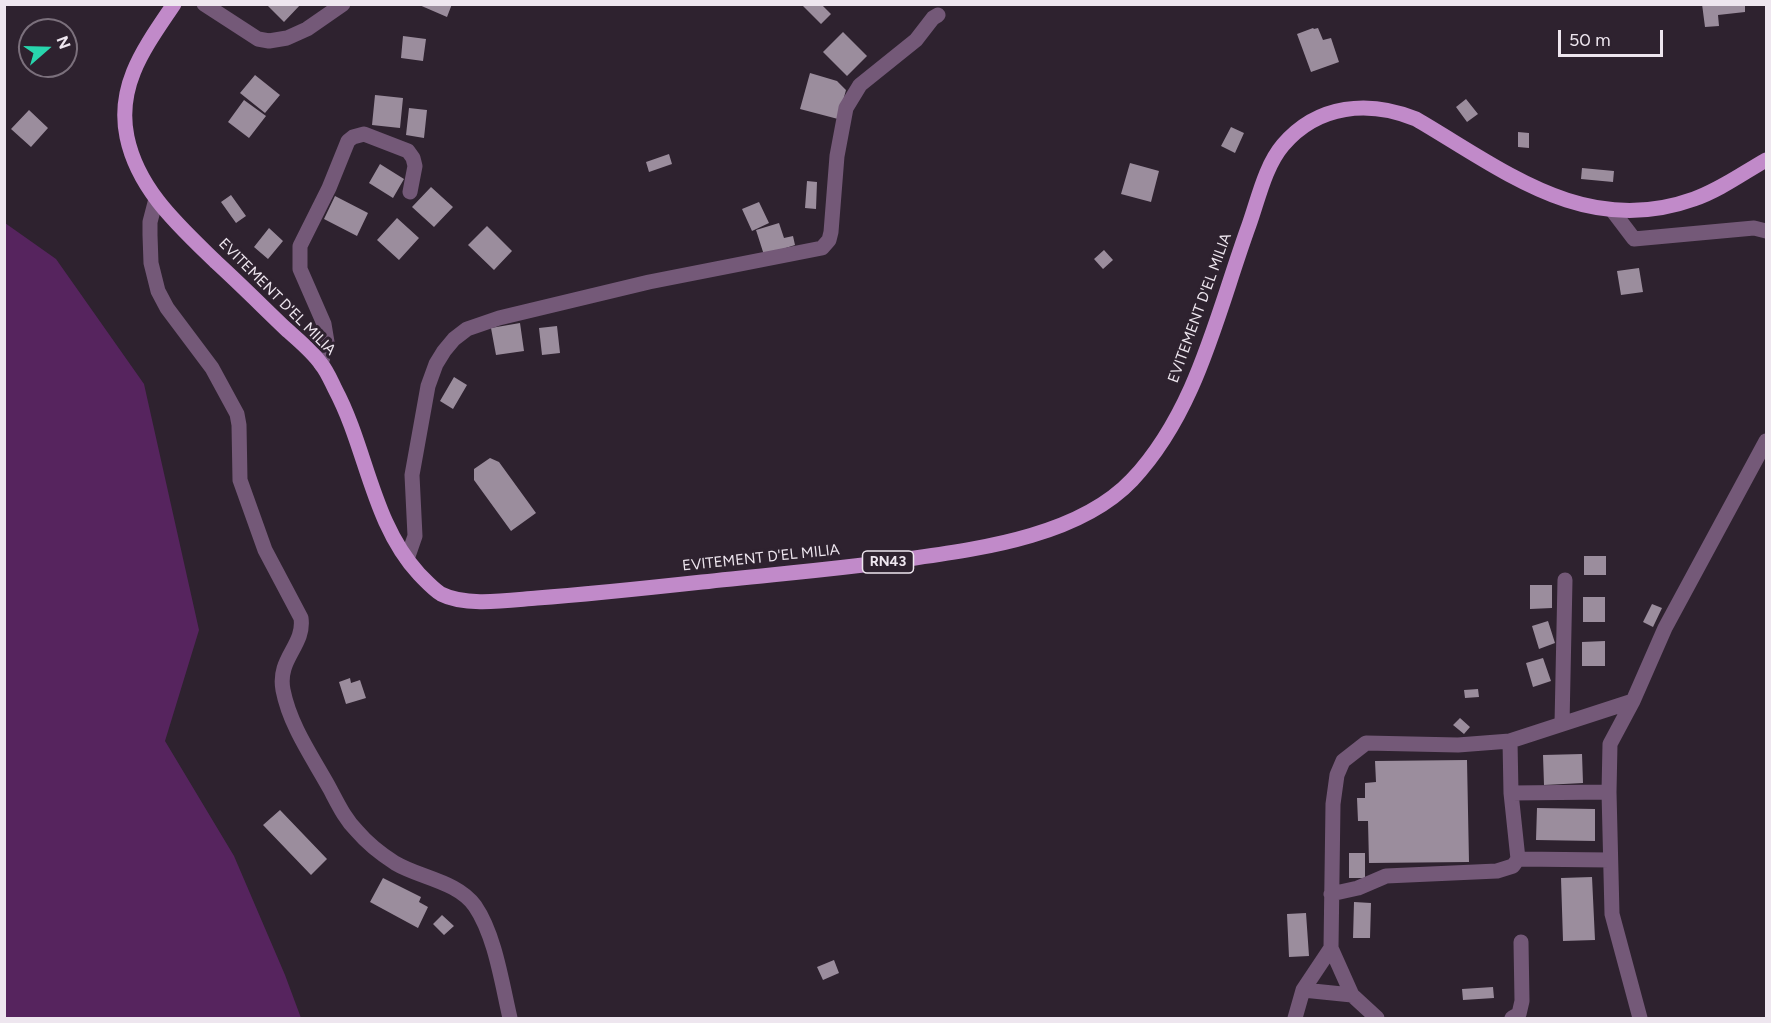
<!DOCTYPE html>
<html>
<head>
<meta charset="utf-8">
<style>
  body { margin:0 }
  #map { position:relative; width:1771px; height:1023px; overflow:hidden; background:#2e222f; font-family:Figtree,sans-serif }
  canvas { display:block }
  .frame { position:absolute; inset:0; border:6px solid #eee6ef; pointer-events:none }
  .north { position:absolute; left:18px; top:18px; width:60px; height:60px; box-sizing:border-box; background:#2e222f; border:2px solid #7b707c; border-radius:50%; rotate:70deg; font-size:16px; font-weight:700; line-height:24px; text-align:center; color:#eee6ef }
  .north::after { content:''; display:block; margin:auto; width:21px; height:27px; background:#28d5ad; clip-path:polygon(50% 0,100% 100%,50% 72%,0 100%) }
  .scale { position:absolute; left:1558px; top:30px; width:105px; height:27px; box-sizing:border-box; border:3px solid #eee6ef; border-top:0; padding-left:8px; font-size:18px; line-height:21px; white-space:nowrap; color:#eee6ef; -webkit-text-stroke:4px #2e222f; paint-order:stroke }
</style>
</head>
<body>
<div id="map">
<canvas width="1771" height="1023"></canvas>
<div class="frame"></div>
<div class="north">N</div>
<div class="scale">50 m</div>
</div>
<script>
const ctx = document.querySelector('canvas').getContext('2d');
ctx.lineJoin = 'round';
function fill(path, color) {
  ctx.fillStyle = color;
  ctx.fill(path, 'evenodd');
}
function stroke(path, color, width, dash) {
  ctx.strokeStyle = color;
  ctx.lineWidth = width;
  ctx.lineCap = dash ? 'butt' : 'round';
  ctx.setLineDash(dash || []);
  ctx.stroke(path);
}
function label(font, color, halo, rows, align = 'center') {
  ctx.font = font + ' Figtree,sans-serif';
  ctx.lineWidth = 6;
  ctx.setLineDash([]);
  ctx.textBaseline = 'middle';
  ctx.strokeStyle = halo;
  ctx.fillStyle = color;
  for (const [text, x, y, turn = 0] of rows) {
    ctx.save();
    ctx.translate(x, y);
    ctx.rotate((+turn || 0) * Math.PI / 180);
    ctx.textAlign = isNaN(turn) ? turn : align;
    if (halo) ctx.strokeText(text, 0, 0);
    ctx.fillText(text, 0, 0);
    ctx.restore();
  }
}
fill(new Path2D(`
  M5 223 56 259 144 384 199 630 165 741 234 856 285 975 301 1018H5Z`), '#56245e');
fill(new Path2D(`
  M270 4H301L284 22 268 6Z
  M417 4H452L447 17Z
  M801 4H821L831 14 821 24Z
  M1702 4H1745V12L1718 15 1719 26 1705 27Z
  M1313 28 1314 29 1318 28 1323 40 1331 38 1339 62 1311 72 1297 34Z
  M843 32 867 56 847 76 823 52Z
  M403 36 426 39 423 61 401 58Z
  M810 73 837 81 846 90 838 119 800 109Z
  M255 75 280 95 265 113 240 93Z
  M375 95 403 98 400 128 372 125Z
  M1466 99 1478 114 1467 122 1456 107Z
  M244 100 266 116 249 138 228 122Z
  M409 108 427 110 424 138 406 135Z
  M29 110 48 128 31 147 11 129Z
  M1231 127 1244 133 1235 153 1221 146Z
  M1518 132 1529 133V148L1518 147Z
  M669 154 672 164 649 172 646 162Z
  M1130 163 1159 171 1151 202 1121 194Z
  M380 164 404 179 393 198 369 183Z
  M1582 168 1614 171 1613 182 1581 179Z
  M807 181 817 182 816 209 805 208Z
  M431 187 453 207 434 227 412 207Z
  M231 195 246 216 236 223 221 202Z
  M335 196 368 213 357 236 324 219Z
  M759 202 769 223 752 231 742 209Z
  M397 218 419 238 399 260 377 240Z
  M779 223 784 238 793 236 795 245 764 255 756 230Z
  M487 226 512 251 494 270 468 245Z
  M269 228 283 241 268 259 254 247Z
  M1104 250 1113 260 1103 269 1094 259Z
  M1639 268 1643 292 1621 295 1617 271Z
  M520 323 524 351 496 355 491 328Z
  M557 326 560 353 542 355 539 328Z
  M454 377 467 385 453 409 440 401Z
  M490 458 499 462 536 513 511 531 474 480V469Z
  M1584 556H1606V575H1584Z
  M1530 585H1552V608L1530 609Z
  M1583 597H1605V622H1583Z
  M1652 604 1662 608 1653 627 1643 622Z
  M1548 621 1555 643 1539 649 1532 626Z
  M1605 641V666H1582V642Z
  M1543 658 1551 681 1533 687 1526 663Z
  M350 678 351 683 360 680 366 698 346 704 339 682Z
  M1478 689 1479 697 1465 698 1464 690Z
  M1460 718 1470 727 1464 734 1453 725Z
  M1582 754 1583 783 1544 785 1543 755Z
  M1467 760 1469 862 1369 863 1368 821H1358L1357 798H1365V783L1376 782 1375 761Z
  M1537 808 1595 809V841L1536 840Z
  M280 810 327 859 311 875 263 825Z
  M1349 853H1365V878H1349Z
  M1592 877 1595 940 1563 941 1561 878Z
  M383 878 421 897 419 902 428 907 418 928 370 902Z
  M1354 902 1371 903 1370 938H1353Z
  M1306 913 1309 956 1289 957 1287 914Z
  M442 915 454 926 444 935 433 924Z
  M834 960 839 973 823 980 817 967Z
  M1493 987 1494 998 1463 1000 1462 989Z`), '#9b8d9d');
stroke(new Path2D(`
  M204 4 258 39 269 41 287 38 307 29 343 4
  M156 199 150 222V235L151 263 158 291 167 308 212 368 237 414 239 425 240 480 265 550 301 618C305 646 277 658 283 690 290 726 313 758 330 789 338 804 345 819 357 831 368 844 381 854 395 863 420 878 457 881 475 906 495 935 502 984 510 1018
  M1612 210 1634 239 1754 228 1766 231
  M321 364 327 342 324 324 300 269V246L329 188 348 141 353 137 364 134 408 151 413 158 415 166 410 192
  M407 559 415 536 412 475 428 386 436 364 444 351 454 339 467 329 499 318 649 282 822 248 829 240 831 232 837 156 846 108 860 85 916 40 933 18 938 15
  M1562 724 1565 580
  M1510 741 1511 793 1518 859
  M1511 793 1609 792
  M1331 894 1358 888 1386 876 1497 871 1513 866 1518 859 1610 860
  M1331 948 1352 995 1377 1018
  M1303 990 1352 995
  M1295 1018 1303 990 1331 948 1333 804 1337 775 1343 761 1366 743 1458 745 1510 741 1633 701
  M1512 1018 1519 1014 1522 1001 1521 942
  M1640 1018 1612 914 1609 792 1610 744 1633 701 1665 628 1766 441`), '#745978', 15);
stroke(new Path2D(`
  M174 4C146 46 116 84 127 137 138 190 179 226 216 262 240 284 263 307 286 329 298 340 312 351 321 364 327 371 331 381 335 389 367 449 372 523 419 574 426 581 433 589 441 594 466 607 510 600 537 598 592 594 647 588 702 582 773 574 845 569 915 558 986 548 1081 534 1132 480 1197 411 1217 313 1249 225 1258 200 1265 166 1283 145 1318 104 1369 100 1416 119 1505 171 1586 238 1694 199 1720 190 1743 173 1766 160`), '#c18ac9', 15);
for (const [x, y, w] of [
  [888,562,51]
]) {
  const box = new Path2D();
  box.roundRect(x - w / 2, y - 11, w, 22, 4.5);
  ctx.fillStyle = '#2e222f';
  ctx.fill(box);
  stroke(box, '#eee6ef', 1.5);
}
label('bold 14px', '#eee6ef', null, [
  ["RN43",888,562]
]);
label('15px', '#eee6ef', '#2e222f', [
  ["EVITEMENT D'EL MILIA",277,297,45],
  ["EVITEMENT D'EL MILIA",1200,308,-70],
  ["EVITEMENT D'EL MILIA",761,558,-6]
]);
</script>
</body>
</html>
